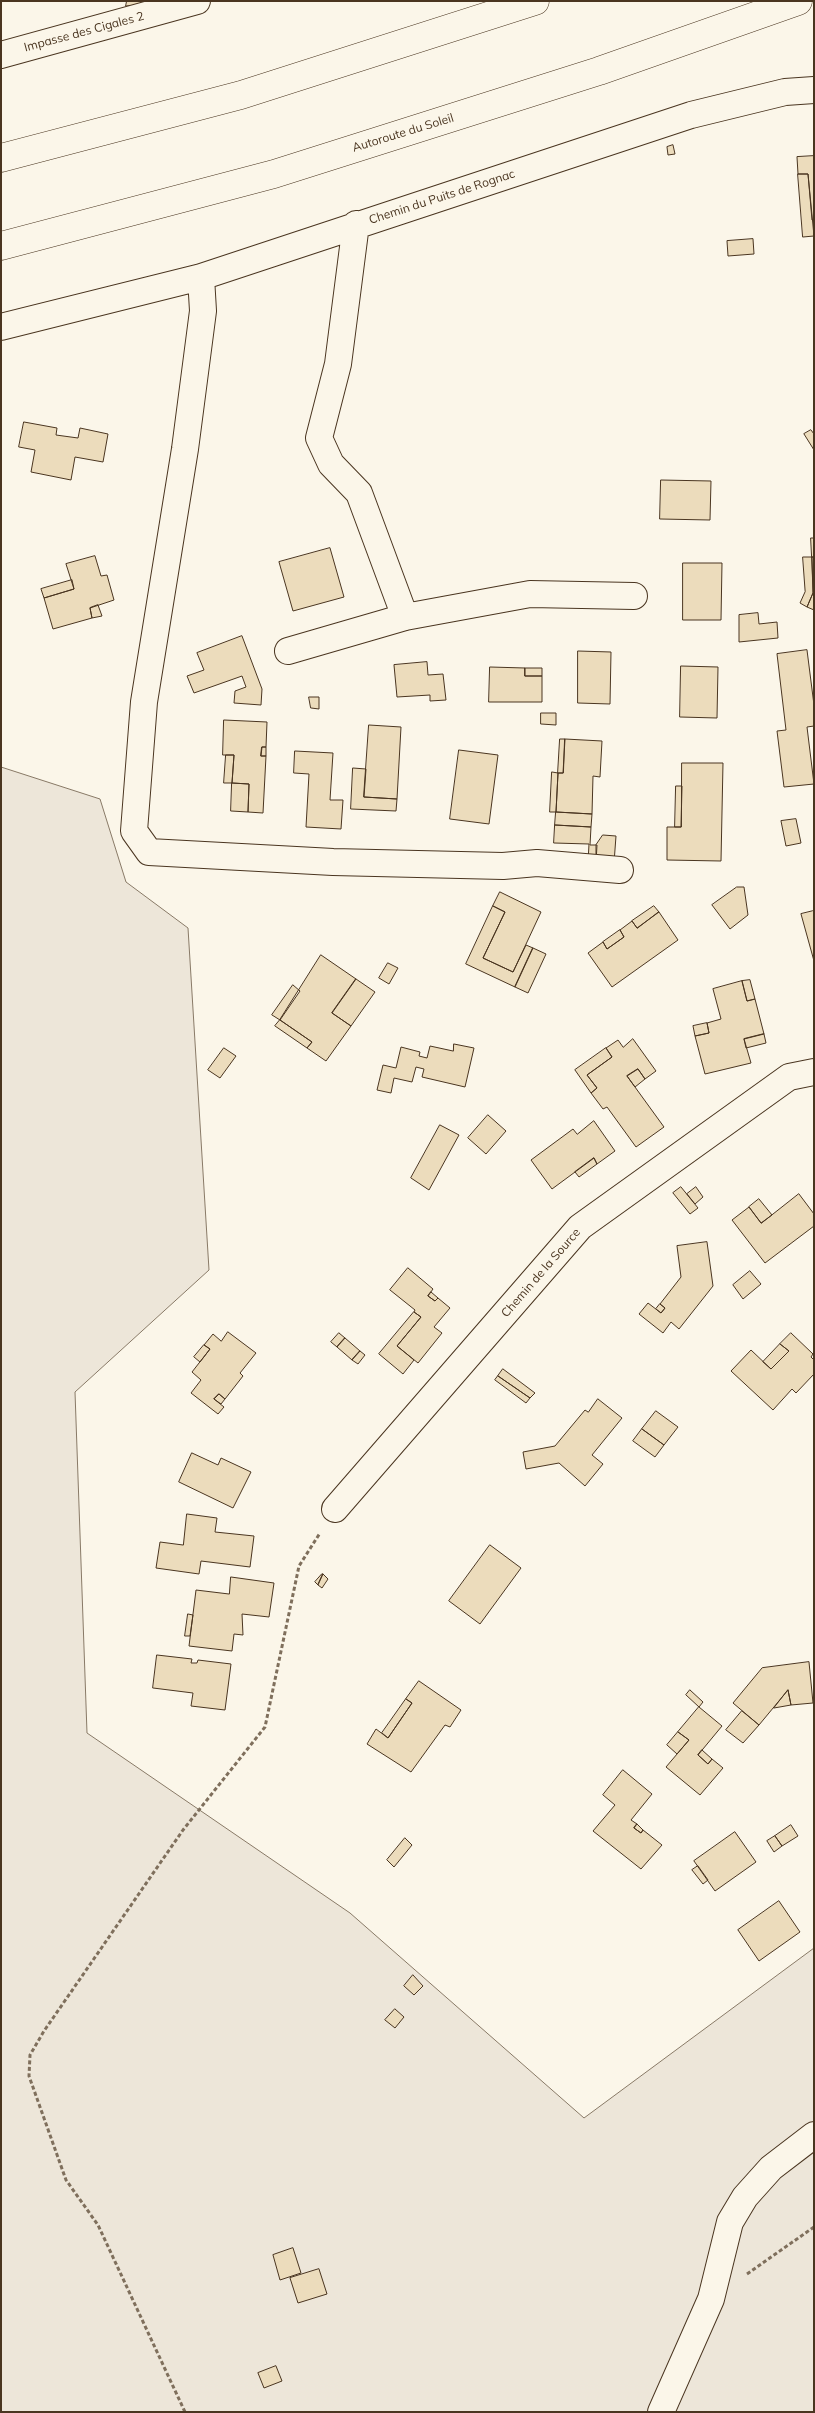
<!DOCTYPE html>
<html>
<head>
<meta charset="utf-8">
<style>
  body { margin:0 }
  #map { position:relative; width:815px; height:2413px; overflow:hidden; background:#fbf6e9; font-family:Mulish,sans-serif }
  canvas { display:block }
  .frame { position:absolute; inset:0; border:2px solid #4a3520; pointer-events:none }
</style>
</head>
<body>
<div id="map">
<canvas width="815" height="2413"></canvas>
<div class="frame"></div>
</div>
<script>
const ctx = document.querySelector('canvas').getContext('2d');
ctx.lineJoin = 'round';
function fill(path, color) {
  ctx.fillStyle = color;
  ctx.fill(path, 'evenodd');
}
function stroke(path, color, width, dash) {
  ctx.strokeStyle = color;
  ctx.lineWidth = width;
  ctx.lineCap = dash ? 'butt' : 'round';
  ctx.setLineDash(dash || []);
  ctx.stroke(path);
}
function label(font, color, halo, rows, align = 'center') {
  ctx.font = font + ' Mulish,sans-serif';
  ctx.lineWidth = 4;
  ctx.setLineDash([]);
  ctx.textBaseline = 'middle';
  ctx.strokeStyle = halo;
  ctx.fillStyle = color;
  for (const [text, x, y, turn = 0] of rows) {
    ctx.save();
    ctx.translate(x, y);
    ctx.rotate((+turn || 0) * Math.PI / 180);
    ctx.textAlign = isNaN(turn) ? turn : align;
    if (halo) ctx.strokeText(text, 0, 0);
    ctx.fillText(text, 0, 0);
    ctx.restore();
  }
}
const green = new Path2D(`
  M1 767 100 799 126 882 188 928 209 1270 75 1392 87 1733 350 1913 584 2118 814 1948V2412H1Z`);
fill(green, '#ede6d9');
stroke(green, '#887966', 1);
const building = new Path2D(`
  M127 1H147H142V5L126 6Z
  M673 145 675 154 668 155 667 147Z
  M814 156V220H812L808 174H798L797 157Z
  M798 174H808L814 236 803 237Z
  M753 239 754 254 728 256 727 241Z
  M24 422 57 428 56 435 78 438 80 428 108 434 103 462 75 457 71 480 31 472 35 450 19 447Z
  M811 430 814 434V450L804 434Z
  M661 480 711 481 710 520 660 519Z
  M811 538H814V557H812Z
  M330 548 344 597 293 611 279 562Z
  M95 556 101 576 107 575 114 600 90 608 92 618 53 629 44 598 74 589 66 564Z
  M803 557H812L813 593 807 607 800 603 805 592Z
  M812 557H814V610L807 607 813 593Z
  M683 563H722L721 620H683Z
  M72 580 74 589 44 598 41 589Z
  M98 605 102 616 92 618 90 608Z
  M758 613 759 624 777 622 778 638 739 642V615Z
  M242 636 262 689 261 705 234 703 235 691 246 687 242 676 194 693 187 676 204 670 197 653Z
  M807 650 814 705V726L807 727 814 784 784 787 777 731 786 730 777 654Z
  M578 651 611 652 610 704 578 703Z
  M427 662 428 675 443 674 446 700 430 701V695L397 697 394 665Z
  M681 666 718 667 717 718 680 717Z
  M490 667 525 668V676H542V702H489Z
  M525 668H542V676H525Z
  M309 697H319V709L311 708Z
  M541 713H556V725L541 724Z
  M224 720 267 722 266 747H262L261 756H266L263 813 248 812 249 784 232 783 234 755H223Z
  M369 725 401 727 397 799 364 797Z
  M560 739H565L563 773H558Z
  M565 739 602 741 600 777 593 776 592 814 556 812 558 773H563Z
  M262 747H266V756H261Z
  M459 750 498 755 489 824 450 819Z
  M295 751 333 753 330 800H343L341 829 306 827 309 774 294 773Z
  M226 755H234L232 783H224Z
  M682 763H723L721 861 667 860V827H681Z
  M353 768 366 769 364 797 397 799 396 811 351 809Z
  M552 772 558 773 556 812H550Z
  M232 783 249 784 248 812 231 811Z
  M676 786H682L681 827H675Z
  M556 812 592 814 591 827 555 825Z
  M796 819 801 843 786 846 781 821Z
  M555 825 591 827 590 845H597L596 862H588L589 844 554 843Z
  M603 835 616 836 614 863 596 862V845Z
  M737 887H744L748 915 730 929 712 905Z
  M500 892 541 912 513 972 483 958 505 912 493 906Z
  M493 906 505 912 483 958 513 972 526 945 533 948 515 987 466 964Z
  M654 906 659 912 637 928 632 921Z
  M813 911 814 912V961L801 914Z
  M659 912 678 940 612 987 588 953 603 942 607 949 624 937 620 930 632 921 637 928Z
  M620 930 624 937 607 949 603 942Z
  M533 948 546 954 528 993 515 987Z
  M321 955 356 979 332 1013 351 1026 326 1061 307 1048 312 1042 280 1020Z
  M388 963 398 968 389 984 379 978Z
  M356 979 375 992 351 1026 332 1013Z
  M750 980 755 999 747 1001 742 981Z
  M742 981 747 1001 755 999 764 1034 744 1039 751 1063 705 1074 695 1036 709 1033 707 1023 721 1019 713 989Z
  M293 985 300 991 280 1020 272 1015Z
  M280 1020 312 1042 307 1048 275 1026Z
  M707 1023 709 1033 695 1036 693 1026Z
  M764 1034 766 1043 746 1048 744 1039Z
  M633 1039 656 1071 645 1079 638 1069 627 1076 664 1127 636 1147 607 1107 603 1109 591 1093 597 1088 587 1075 612 1057 606 1048 618 1040 623 1047Z
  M454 1044 474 1048 465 1087 422 1077 424 1069 416 1067 412 1082 394 1078 391 1093 377 1090 383 1065 396 1068 401 1047 420 1052 419 1056 427 1058 430 1046 453 1051Z
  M224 1048 236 1056 220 1078 208 1070Z
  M606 1048 612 1057 587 1075 597 1088 591 1093 575 1070Z
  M638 1069 645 1079 635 1087 627 1076Z
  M488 1115 506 1131 486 1154 468 1138Z
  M594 1121 615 1151 597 1164 594 1158 552 1189 531 1160 573 1129 577 1134Z
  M440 1125 459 1135 429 1190 411 1178Z
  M594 1158 597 1164 579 1177 575 1172Z
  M681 1187 698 1208 690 1214 673 1193Z
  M696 1187 703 1197 695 1204 687 1194Z
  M799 1194 814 1214V1226L765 1263 732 1220 749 1207 761 1223Z
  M759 1199 772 1215 761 1223 749 1207Z
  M707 1242 713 1286 679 1329 671 1322 663 1333 639 1314 648 1303 661 1313 665 1308 660 1304 681 1277 677 1246Z
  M408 1268 433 1289 428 1296 435 1301 438 1298 450 1308 434 1327 442 1333 418 1363 397 1346 421 1317 414 1312 415 1310 390 1290Z
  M750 1271 761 1284 743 1299 733 1285Z
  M431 1292 438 1298 435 1301 428 1296Z
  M660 1304 665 1308 661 1313 656 1309Z
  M414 1312 421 1317 397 1346 414 1360 403 1374 379 1354Z
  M228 1332 256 1353 240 1373 243 1376 225 1399 219 1394 214 1399 224 1407 218 1414 191 1393 201 1380 192 1372 210 1349 204 1345 213 1334 221 1341Z
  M339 1333 345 1338 337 1347 331 1342Z
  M791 1333 813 1354 811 1357 814 1360V1374L796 1393 792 1389 773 1410 731 1371 751 1350 771 1369 789 1351 780 1344Z
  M345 1338 360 1351 352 1360 337 1347Z
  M780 1344 789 1351 771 1369 763 1362Z
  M204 1345 210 1349 200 1362 194 1357Z
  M360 1351 365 1355 358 1364 352 1360Z
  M503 1369 535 1393 530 1398 498 1376Z
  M498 1376 530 1398 526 1403 495 1380Z
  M219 1394 225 1399 221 1404 214 1399Z
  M598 1399 622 1418 592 1455 603 1464 585 1486 559 1463 526 1469 523 1452 555 1446 585 1410 588 1412Z
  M656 1411 678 1427 664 1445 642 1429Z
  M642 1429 664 1445 655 1457 633 1441Z
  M192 1453 218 1465 221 1458 251 1472 233 1508 179 1482Z
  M187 1514 217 1518 215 1532 254 1536 250 1567 201 1561 199 1574 156 1568 160 1542 183 1545Z
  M490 1545 521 1568 480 1624 449 1601Z
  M322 1574H323L318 1585 315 1582Z
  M323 1574 328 1579 322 1588 318 1585Z
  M231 1577 274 1583 269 1617 242 1614 243 1635 234 1634 232 1651 189 1646 196 1590 229 1594Z
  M188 1614 193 1615 190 1636H185Z
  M157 1655 192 1659 191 1663H197L198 1660 231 1664 225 1710 191 1706 193 1693 153 1688Z
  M809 1662 813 1703 791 1705 788 1690 759 1725 733 1703 762 1668Z
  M419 1681 461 1710 450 1727 445 1725 411 1772 367 1744 376 1729 388 1738 412 1703 406 1699Z
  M690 1690 703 1702 699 1707 686 1695Z
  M788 1690 791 1705 774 1708Z
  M406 1699 412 1703 388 1738 382 1733Z
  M699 1707 722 1726 698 1755 708 1764 712 1759 723 1768 700 1795 666 1767 689 1740 678 1732Z
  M742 1711 759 1725 743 1743 726 1730Z
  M678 1732 689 1740 677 1754 667 1745Z
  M702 1750 712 1759 708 1764 698 1755Z
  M623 1770 652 1794 631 1820 637 1824 634 1828 641 1833 643 1830 662 1845 641 1869 593 1831 615 1805 603 1795Z
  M637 1824 643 1830 641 1833 634 1828Z
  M791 1825 798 1836 782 1846 775 1836Z
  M735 1832 756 1862 715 1891 694 1861Z
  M775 1836 782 1846 774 1852 767 1841Z
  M405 1838 412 1845 394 1867 387 1860Z
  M698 1866 708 1880 703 1884 692 1870Z
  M779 1901 800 1932 759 1961 738 1930Z
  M413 1975 423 1986 414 1995 404 1986Z
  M395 2009 404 2017 395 2028 385 2020Z
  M293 2248 301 2273 280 2280 273 2255Z
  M319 2269 327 2294 298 2303 290 2278Z
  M276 2366 282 2381 264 2388 258 2373Z`);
fill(building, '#ecdcbc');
stroke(building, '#4a3520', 1);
const minor = new Path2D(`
  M1 55 197 1
  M356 224 338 364 319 438 331 464 359 493 405 617
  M201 277 203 311 185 449 144 702 134 831 149 852 333 862 503 866 537 863 620 870
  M1 327 201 277 691 115 785 92 814 90
  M288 651 405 617 530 594 634 596
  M335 1509 580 1227 789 1077 814 1072
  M661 2412 711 2299 730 2222 745 2197 771 2168 814 2135`);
const motorway = new Path2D(`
  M1 158 241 95 535 1
  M1 246 274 174 599 71 798 1`);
stroke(minor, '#4a3520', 28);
stroke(motorway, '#4a3520', 29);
stroke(new Path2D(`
  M747 2274 814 2227
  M185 2412 98 2225 66 2180 29 2076 30 2055 44 2031 183 1830 265 1727 299 1566 320 1533`), '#7f6f5c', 3, [4, 2.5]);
stroke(minor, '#fbf6e9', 26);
stroke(motorway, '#fbf6e9', 28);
label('12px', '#4a3520', '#fbf6e9', [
  ["Impasse des Cigales 2",84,32,-15],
  ["Autoroute du Soleil",403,133,-17],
  ["Chemin du Puits de Rognac",442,197,-18],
  ["Chemin de la Source",541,1273,-49]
]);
</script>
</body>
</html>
